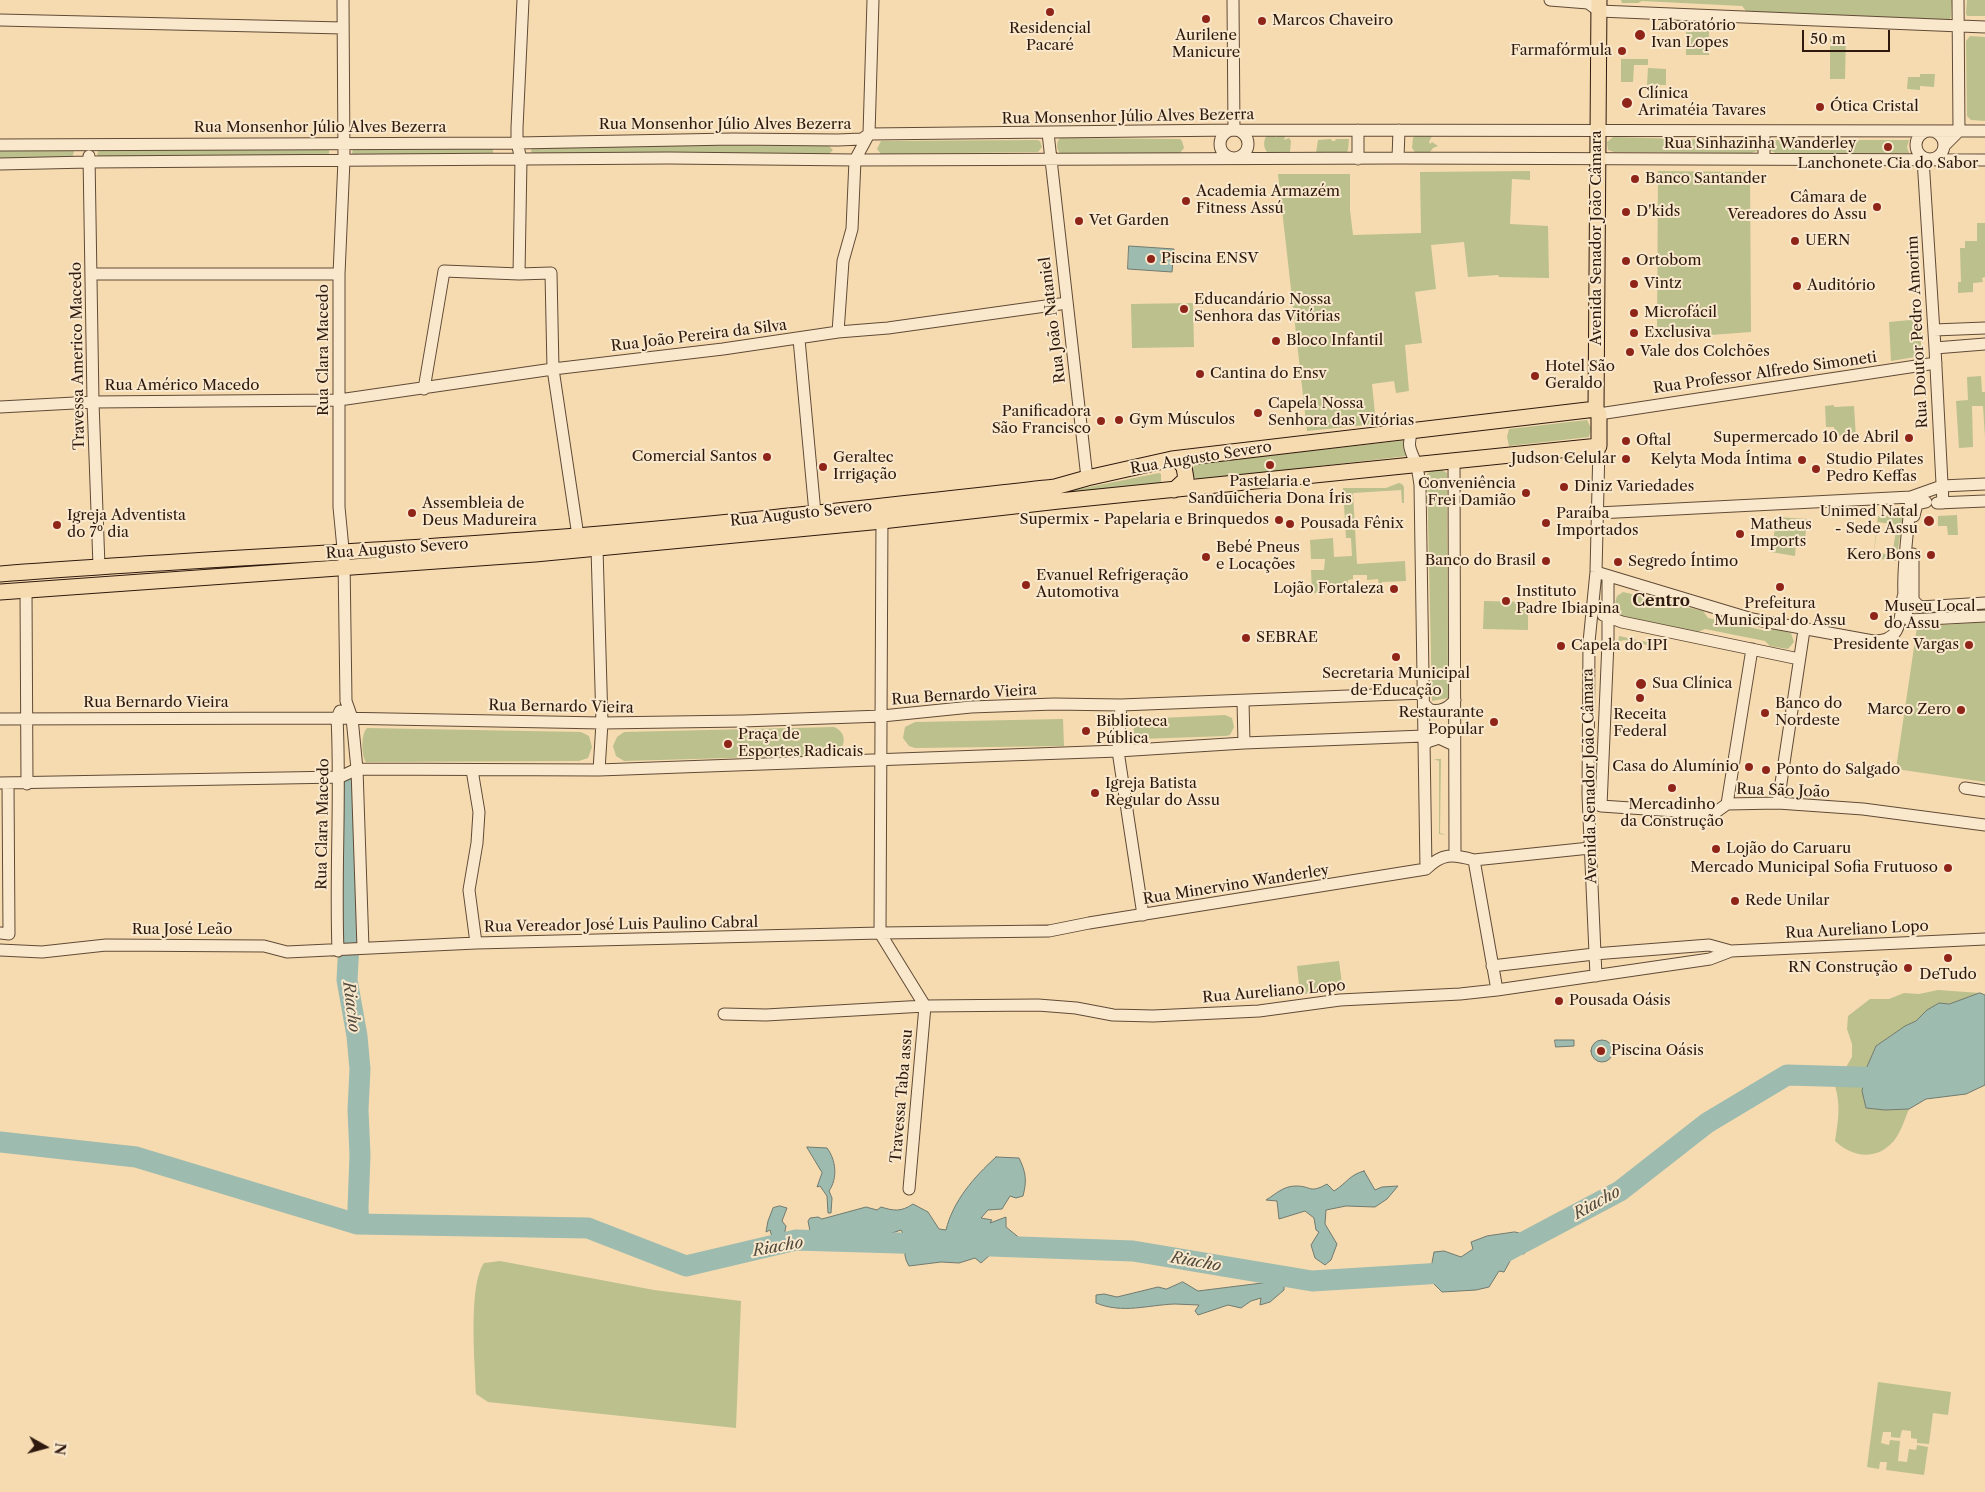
<!DOCTYPE html>
<html>
<head>
<meta charset="utf-8">
<style>
  body { margin:0 }
  #map { position:relative; width:1985px; height:1492px; overflow:hidden; background:#f6dbb0; font-family:"Libre Caslon Text",serif }
  canvas { display:block }
  .north { position:absolute; left:20px; top:1422px; width:50px; height:50px; -webkit-text-stroke:4px #f9e8cc; paint-order:stroke; rotate:97deg; font-size:14px; font-weight:700; line-height:20px; text-align:center; color:#2f190e }
  .north::after { content:''; display:block; margin:auto; width:18px; height:22px; background:#2f190e; clip-path:polygon(50% 0,100% 100%,50% 72%,0 100%) }
  .scale { position:absolute; left:1802px; top:30px; width:88px; height:22px; box-sizing:border-box; border:2px solid #2f190e; border-top:0; padding-left:6px; font-size:15px; line-height:18px; white-space:nowrap; color:#2f190e; -webkit-text-stroke:4px #f9e8cc; paint-order:stroke }
</style>
</head>
<body>
<div id="map">
<canvas width="1985" height="1492"></canvas>
<div class="north">N</div>
<div class="scale">50 m</div>
</div>
<script>
const ctx = document.querySelector('canvas').getContext('2d');
ctx.lineJoin = 'round';
function fill(path, color) {
  ctx.fillStyle = color;
  ctx.fill(path, 'evenodd');
}
function stroke(path, color, width, dash) {
  ctx.strokeStyle = color;
  ctx.lineWidth = width;
  ctx.lineCap = dash ? 'butt' : 'round';
  ctx.setLineDash(dash || []);
  ctx.stroke(path);
}
function label(font, color, halo, rows, align = 'center') {
  ctx.font = font + ' "Libre Caslon Text",serif';
  ctx.lineWidth = 4;
  ctx.setLineDash([]);
  ctx.textBaseline = 'middle';
  ctx.strokeStyle = halo;
  ctx.fillStyle = color;
  for (const [text, x, y, turn = 0] of rows) {
    ctx.save();
    ctx.translate(x, y);
    ctx.rotate((+turn || 0) * Math.PI / 180);
    ctx.textAlign = isNaN(turn) ? turn : align;
    if (halo) ctx.strokeText(text, 0, 0);
    ctx.fillText(text, 0, 0);
    ctx.restore();
  }
}
fill(new Path2D(`
  M1621 0H1952L1951 17 1949 20 1747 12 1742 6 1642 1 1638 3H1622Z
  M1967 0H1985V16H1967L1966 13Z
  M1686 28H1709V55H1686Z
  M1830 35H1846L1845 79H1830Z
  M1970 36 1985 37V121L1971 120 1967 116 1966 41Z
  M1621 59H1648V65H1634L1633 82H1621Z
  M1648 68 1666 69V85H1647Z
  M1920 74H1935L1934 87 1920 86V90L1907 89 1908 77H1920Z
  M1268 134H1274L1276 138 1278 134H1286L1284 140 1289 138 1291 141 1290 152H1267C1263 147 1263 139 1268 134Z
  M1417 134H1433L1429 142 1430 144 1432 142 1438 146 1433 148 1427 156 1417 155 1412 148 1413 138Z
  M1613 137 1752 141 1758 143 1757 151 1751 153 1614 152 1608 150 1607 142Z
  M1060 138 1180 139 1182 141 1184 148 1179 154 1060 153C1056 149 1056 142 1060 138Z
  M1331 139 1332 141H1335L1336 139H1349L1348 150 1346 153H1316L1318 140Z
  M1037 140 1040 141 1042 147 1038 152 881 154 877 149 881 141Z
  M1775 140H1909L1907 147 1909 153H1775L1770 150 1771 141Z
  M607 145 829 146 833 150 829 154H532L531 151 532 148Z
  M493 147V154L353 156 352 154 353 148Z
  M329 148V155L99 157 97 155 99 149Z
  M0 149H73L74 152 72 158 0 159Z
  M1530 171V180L1512 179 1510 224 1548 226 1549 278 1499 277 1498 275 1468 277 1464 242 1431 245 1436 289 1415 292 1422 343 1405 345 1409 391 1396 393 1394 381 1372 384 1376 424 1307 431 1278 174H1350V210L1353 235 1421 233 1420 172Z
  M1658 171 1750 172 1751 332 1657 339Z
  M1977 223H1985V277L1982 278 1983 282 1973 283V292L1958 293V282H1961L1960 248H1965V241H1977Z
  M1193 303 1194 347 1132 348 1131 304Z
  M1921 319V356L1891 361 1889 322Z
  M1981 376 1982 392H1985V437L1983 406H1972L1973 447 1959 448 1956 401 1968 400 1967 377Z
  M1834 405V407L1854 406 1856 438 1845 439V435L1835 436 1834 427H1826L1825 406Z
  M1587 420 1591 428 1589 437 1509 446 1507 437 1509 429Z
  M1407 440 1405 451 1407 456 1198 480 1193 476 1192 469 1196 464Z
  M1440 469 1447 473 1448 698 1432 701 1427 474 1430 471Z
  M1159 473 1161 474V484L894 510 1084 488Z
  M1399 483 1402 484 1404 487V503H1402L1401 490 1353 493 1357 564 1405 561 1406 581 1382 582 1381 585H1379L1378 579 1367 580V575H1353V579L1348 580V592L1312 593 1311 570H1324L1325 559H1311L1310 540 1333 538 1334 557 1352 556 1351 538H1346L1343 488H1386Z
  M1901 515 1903 518 1896 561 1873 558 1878 516ZM1878 522 1897 525 1892 555 1874 552Z
  M1957 515 1958 535H1948L1947 526H1938V516Z
  M1777 517 1807 519 1805 541H1796L1795 556 1771 552Z
  M1623 592 1703 611 1708 618 1767 631 1773 629 1791 633 1794 642 1788 649 1770 646 1765 641 1705 629 1698 632 1623 616C1614 611 1614 605 1617 596Z
  M1484 601 1528 602V630L1483 629Z
  M1985 622V782L1896 769 1917 627Z
  M1619 636 1656 644V647L1624 640 1618 642Z
  M1225 715 1232 718 1234 727 1230 735 1226 736 1140 739 1136 738C1132 730 1133 724 1139 719Z
  M1063 719 1064 746 915 748 909 746 903 738 905 727 915 722Z
  M834 727C846 732 846 743 839 752L833 755 624 761 616 756 613 746 617 737 624 732Z
  M367 728 581 732 589 736 592 747 588 758 579 761 366 762C361 755 361 734 367 728Z
  M1434 759H1441L1440 833 1446 835 1439 834V761Z
  M1339 961 1343 991 1300 994 1297 966Z
  M1938 990 1980 993 1949 1004 1939 1003 1927 1010 1916 1021 1905 1026 1876 1046 1866 1069 1862 1091 1866 1108 1885 1110 1909 1109C1904 1121 1900 1135 1891 1144 1873 1161 1851 1156 1835 1141 1838 1122 1841 1105 1835 1086L1852 1057V1044L1847 1029 1848 1016 1870 999H1889L1904 993 1919 994Z
  M500 1261 654 1290 741 1301 736 1428 488 1402 476 1394C475 1363 468 1286 484 1263Z
  M1878 1382 1951 1392 1948 1415 1933 1413 1929 1444 1917 1443V1439L1911 1438V1431L1902 1430 1900 1438 1891 1437V1432H1883L1881 1443 1889 1445 1890 1440 1900 1441 1898 1461 1907 1462 1909 1449 1916 1450 1917 1445 1928 1447 1924 1475 1886 1470 1887 1462H1880L1879 1469 1867 1467Z`), '#bbc08c');
const water = new Path2D(`
  M1129 246 1174 249 1172 272 1128 269Z
  M1980 993 1985 995V1085L1966 1094 1926 1099 1909 1109 1885 1110 1866 1108 1862 1091 1866 1069 1876 1046 1905 1026 1916 1021 1927 1010 1939 1003 1949 1004Z
  M1555 1040H1574V1046L1556 1047Z
  M1591 1051a11 11 0 1 1 22 0a11 11 0 1 1-22 0Z
  M807 1147 827 1148C836 1160 838 1178 829 1191L832 1198 831 1213H828L827 1196 820 1186 817 1187 822 1173Z
  M996 1157 1019 1158C1026 1172 1027 1181 1023 1196L1016 1198 1010 1196 1002 1209 988 1210 981 1218 992 1220 990 1223 1006 1217V1227L1022 1240 1019 1245C1009 1240 1000 1244 990 1241L991 1254 981 1263 975 1258 959 1263 941 1262 909 1266C900 1252 909 1240 901 1230L883 1236 882 1249 876 1252 871 1246 869 1237 862 1238 859 1248 844 1250C831 1234 830 1234 810 1231L808 1221 810 1218 818 1217 822 1219 866 1207 877 1210 881 1207C894 1211 901 1212 913 1204L928 1212 939 1229 946 1230C953 1201 974 1177 996 1157Z
  M1364 1171 1375 1190 1382 1187 1398 1186 1387 1199 1375 1207 1346 1206 1326 1210 1325 1224 1337 1244 1331 1260 1325 1265 1315 1258 1311 1245 1319 1232 1316 1230 1314 1218 1305 1211 1279 1219 1277 1201 1266 1200C1276 1194 1283 1186 1296 1186 1312 1186 1309 1194 1327 1184L1334 1191C1347 1183 1349 1175 1364 1171Z
  M780 1206 787 1208 782 1221 786 1226 784 1236 787 1240V1247L784 1248 783 1246 775 1248 770 1230 766 1232 768 1221 773 1208Z
  M1515 1232 1530 1236 1528 1248 1524 1254 1515 1252 1504 1272 1499 1271 1489 1287 1476 1290 1442 1292 1429 1279 1434 1252 1444 1251 1461 1257 1473 1249 1471 1242 1487 1236Z
  M1183 1282 1198 1291 1270 1282 1284 1284V1290L1270 1302 1260 1305 1261 1298 1251 1301 1241 1308 1228 1305 1198 1315 1195 1311 1199 1305C1191 1305 1183 1304 1175 1304 1147 1305 1123 1314 1096 1303V1295L1104 1294 1117 1297 1158 1287 1166 1289Z`);
fill(water, '#9dbbaf');
stroke(water, '#717a6f', 1);
stroke(new Path2D(`
  M348 789 350 924 347 980 357 1036 360 1069 358 1110 360 1155 358 1208 359 1224
  M0 1142 136 1157 357 1224 588 1228 686 1266 796 1240 932 1244
  M962 1245 1133 1251 1312 1281 1459 1272
  M1505 1252 1620 1191 1707 1123 1787 1075 1892 1078`), '#9dbbaf', 21);
const minor = new Path2D(`
  M343 0 344 160 339 274V507L344 559 346 701 352 718 357 769 363 948
  M1233 0 1234 130
  M1550 0 1588 3 1599 11 1985 27
  M0 20 343 28
  M1220 144a14 14 0 1 1 28 0a14 14 0 1 1-28 0Z
  M1358 130V159
  M1916 145a14 14 0 1 1 28 0a14 14 0 1 1-28 0Z
  M1048 133 1087 478
  M0 145 517 143 733 139 838 140 862 139 869 134 1234 130 1985 131
  M1944 146 1959 131 1958 0
  M89 156 93 402 99 566
  M1398 158 1399 130
  M1764 158V132
  M1923 159 1935 348 1943 503
  M0 164 89 162 669 158 855 160 1398 158 1985 160
  M91 274H339
  M519 274 521 159 517 143V128L523 0
  M1934 330 1985 328
  M838 332 843 261 852 229 855 160 869 134 873 0
  M799 339 815 513
  M1935 348 1985 344
  M424 389 444 271 519 274 551 273 553 369 578 536
  M0 407 93 402 339 400 553 369 723 349 838 332 888 328 1067 303
  M1599 414 1936 363
  M1412 431C1407 445 1410 450 1416 463 1418 470 1419 478 1420 485L1426 869
  M1454 460 1455 855
  M1911 497C1909 524 1897 600 1909 620L1985 616
  M1937 503 1985 501
  M1598 513 1911 497 1942 486 1985 484
  M1914 516 1917 504 1926 502
  M597 548 602 723 599 770
  M1913 554V600L1920 607 1985 603
  M1596 572 1752 619 1873 641C1902 642 1900 619 1903 597
  M26 590 27 784
  M1603 615 1622 622 1799 659
  M1243 701 1244 743
  M1424 704 1430 710C1441 712 1448 708 1455 700
  M1121 705 1118 751 1143 915
  M0 719 337 718 602 723 743 721 882 716 971 707 1054 704 1121 705 1424 693
  M1425 745 1427 742 1439 738 1454 745
  M472 770 479 812 477 843 469 890 476 943
  M0 783 340 777 357 769 599 770 1118 751 1244 743 1424 736
  M1965 788 1985 791
  M1588 795 1591 802 1601 806 1705 813 1716 812 1727 804 1778 803 1863 809 1985 825
  M1778 803 1804 630
  M1727 804 1752 649
  M1601 806 1608 642V576
  M1474 860 1497 990
  M0 933 9 934 8 783
  M880 933 882 515
  M880 933 925 1006
  M0 950 42 952 106 945 264 946 287 952 476 943 880 933 1049 931 1089 923 1426 869C1442 853 1452 854 1474 860L1590 848
  M338 951C335 873 341 795 337 718L340 711
  M1492 966 1594 954 1709 945 1731 951 1985 939
  M1596 976 1588 795 1589 642 1596 572 1599 446
  M724 1014 766 1015 925 1006 1038 1005 1076 1008 1113 1015 1153 1016 1259 1011 1340 1000 1460 994 1497 990 1710 959 1731 951
  M909 1189 925 1006`);
const major = new Path2D(`
  M1172 459 1179 461 1184 467 1186 479 1174 490
  M0 574C179 560 358 553 536 539 709 526 882 506 1055 487L1087 478 1172 459 1596 409
  M0 592 535 554 882 521 1059 501 1599 446V414L1596 409 1599 0`);
stroke(minor, '#614a36', 13);
stroke(major, '#2f190e', 17);
stroke(minor, '#f9e8cc', 11);
stroke(major, '#f6dbb0', 15);
for (const [x, y, r, color] of [
  [1050,12,5,"#8f2418"],
  [1206,19,5,"#8f2418"],
  [1262,21,5,"#8f2418"],
  [1640,35,6,"#8f2418"],
  [1622,51,5,"#8f2418"],
  [1627,103,6,"#8f2418"],
  [1820,107,5,"#8f2418"],
  [1888,147,5,"#8f2418"],
  [1635,179,5,"#8f2418"],
  [1186,201,5,"#8f2418"],
  [1877,207,5,"#8f2418"],
  [1626,212,5,"#8f2418"],
  [1079,221,5,"#8f2418"],
  [1795,241,5,"#8f2418"],
  [1151,259,5,"#8f2418"],
  [1626,261,5,"#8f2418"],
  [1634,284,5,"#8f2418"],
  [1797,286,5,"#8f2418"],
  [1184,309,5,"#8f2418"],
  [1634,313,5,"#8f2418"],
  [1634,333,5,"#8f2418"],
  [1276,341,5,"#8f2418"],
  [1630,352,5,"#8f2418"],
  [1200,374,5,"#8f2418"],
  [1535,376,5,"#8f2418"],
  [1258,413,5,"#8f2418"],
  [1119,420,5,"#8f2418"],
  [1101,421,5,"#8f2418"],
  [1909,438,5,"#8f2418"],
  [1626,441,5,"#8f2418"],
  [767,457,5,"#8f2418"],
  [1626,459,5,"#8f2418"],
  [1802,460,5,"#8f2418"],
  [1270,465,5,"#8f2418"],
  [823,467,5,"#8f2418"],
  [1816,469,5,"#8f2418"],
  [1564,487,5,"#8f2418"],
  [1526,493,5,"#8f2418"],
  [412,513,5,"#8f2418"],
  [1279,520,5,"#8f2418"],
  [1929,521,6,"#8f2418"],
  [1546,523,5,"#8f2418"],
  [1290,524,5,"#8f2418"],
  [57,525,5,"#8f2418"],
  [1740,534,5,"#8f2418"],
  [1931,555,5,"#8f2418"],
  [1206,557,5,"#8f2418"],
  [1546,561,5,"#8f2418"],
  [1618,562,5,"#8f2418"],
  [1026,585,5,"#8f2418"],
  [1780,587,5,"#8f2418"],
  [1394,589,5,"#8f2418"],
  [1506,601,5,"#8f2418"],
  [1874,616,5,"#8f2418"],
  [1246,638,5,"#8f2418"],
  [1969,645,5,"#8f2418"],
  [1561,646,5,"#8f2418"],
  [1396,657,5,"#8f2418"],
  [1641,684,6,"#8f2418"],
  [1640,698,5,"#8f2418"],
  [1961,710,5,"#8f2418"],
  [1765,713,5,"#8f2418"],
  [1494,722,5,"#8f2418"],
  [1086,731,5,"#8f2418"],
  [728,744,5,"#8f2418"],
  [1749,767,5,"#8f2418"],
  [1766,770,5,"#8f2418"],
  [1672,788,5,"#8f2418"],
  [1095,793,5,"#8f2418"],
  [1716,849,5,"#8f2418"],
  [1948,868,5,"#8f2418"],
  [1735,901,5,"#8f2418"],
  [1948,958,5,"#8f2418"],
  [1908,968,5,"#8f2418"],
  [1559,1001,5,"#8f2418"],
  [1601,1051,5,"#8f2418"]
]) {
  const dot = new Path2D();
  dot.arc(x, y, r, 0, 2 * Math.PI);
  ctx.fillStyle = color;
  ctx.fill(dot);
  stroke(dot, '#f9e8cc', 2);
}
label('15px', '#2f190e', '#f9e8cc', [
  ["Marcos Chaveiro",1272,21],
  ["Laboratório",1651,26],
  ["Ivan Lopes",1651,43],
  ["Residencial",1050,29,"center"],
  ["Pacaré",1050,46,"center"],
  ["Aurilene",1206,36,"center"],
  ["Manicure",1206,53,"center"],
  ["Farmafórmula",1612,51,"right"],
  ["Clínica",1638,94],
  ["Arimatéia Tavares",1638,111],
  ["Ótica Cristal",1830,107],
  ["Lanchonete Cia do Sabor",1888,164,"center"],
  ["Banco Santander",1645,179],
  ["Academia Armazém",1196,192],
  ["Fitness Assú",1196,209],
  ["Câmara de",1867,198,"right"],
  ["Vereadores do Assu",1867,215,"right"],
  ["D'kids",1636,212],
  ["Vet Garden",1089,221],
  ["UERN",1805,241],
  ["Piscina ENSV",1161,259],
  ["Ortobom",1636,261],
  ["Vintz",1644,284],
  ["Auditório",1807,286],
  ["Educandário Nossa",1194,300],
  ["Senhora das Vitórias",1194,317],
  ["Microfácil",1644,313],
  ["Exclusiva",1644,333],
  ["Bloco Infantil",1286,341],
  ["Vale dos Colchões",1640,352],
  ["Hotel São",1545,367],
  ["Geraldo",1545,384],
  ["Cantina do Ensv",1210,374],
  ["Capela Nossa",1268,404],
  ["Senhora das Vitórias",1268,421],
  ["Panificadora",1091,412,"right"],
  ["São Francisco",1091,429,"right"],
  ["Gym Músculos",1129,420],
  ["Supermercado 10 de Abril",1899,438,"right"],
  ["Oftal",1636,441],
  ["Comercial Santos",757,457,"right"],
  ["Geraltec",833,458],
  ["Irrigação",833,475],
  ["Judson Celular",1616,459,"right"],
  ["Kelyta Moda Íntima",1792,460,"right"],
  ["Studio Pilates",1826,460],
  ["Pedro Keffas",1826,477],
  ["Pastelaria e",1270,482,"center"],
  ["Sanduicheria Dona Íris",1270,499,"center"],
  ["Conveniência",1516,484,"right"],
  ["Frei Damião",1516,501,"right"],
  ["Diniz Variedades",1574,487],
  ["Assembleia de",422,504],
  ["Deus Madureira",422,521],
  ["Unimed Natal",1918,512,"right"],
  ["- Sede Assu",1918,529,"right"],
  ["Paraíba",1556,514],
  ["Importados",1556,531],
  ["Igreja Adventista",67,516],
  ["do 7º dia",67,533],
  ["Supermix - Papelaria e Brinquedos",1269,520,"right"],
  ["Pousada Fênix",1300,524],
  ["Matheus",1750,525],
  ["Imports",1750,542],
  ["Bebé Pneus",1216,548],
  ["e Locações",1216,565],
  ["Kero Bons",1921,555,"right"],
  ["Banco do Brasil",1536,561,"right"],
  ["Segredo Íntimo",1628,562],
  ["Evanuel Refrigeração",1036,576],
  ["Automotiva",1036,593],
  ["Lojão Fortaleza",1384,589,"right"],
  ["Instituto",1516,592],
  ["Padre Ibiapina",1516,609],
  ["Prefeitura",1780,604,"center"],
  ["Municipal do Assu",1780,621,"center"],
  ["Museu Local",1884,607],
  ["do Assu",1884,624],
  ["SEBRAE",1256,638],
  ["Presidente Vargas",1959,645,"right"],
  ["Capela do IPI",1571,646],
  ["Secretaria Municipal",1396,674,"center"],
  ["de Educação",1396,691,"center"],
  ["Sua Clínica",1652,684],
  ["Banco do",1775,704],
  ["Nordeste",1775,721],
  ["Marco Zero",1951,710,"right"],
  ["Restaurante",1484,713,"right"],
  ["Popular",1484,730,"right"],
  ["Receita",1640,715,"center"],
  ["Federal",1640,732,"center"],
  ["Biblioteca",1096,722],
  ["Pública",1096,739],
  ["Praça de",738,735],
  ["Esportes Radicais",738,752],
  ["Casa do Alumínio",1739,767,"right"],
  ["Ponto do Salgado",1776,770],
  ["Igreja Batista",1105,784],
  ["Regular do Assu",1105,801],
  ["Mercadinho",1672,805,"center"],
  ["da Construção",1672,822,"center"],
  ["Lojão do Caruaru",1726,849],
  ["Mercado Municipal Sofia Frutuoso",1938,868,"right"],
  ["Rede Unilar",1745,901],
  ["RN Construção",1898,968,"right"],
  ["DeTudo",1948,975,"center"],
  ["Pousada Oásis",1569,1001],
  ["Piscina Oásis",1611,1051]
], 'left');
label('15px', '#2f190e', '#f9e8cc', [
  ["Rua Monsenhor Júlio Alves Bezerra",1128,117,-1],
  ["Rua Monsenhor Júlio Alves Bezerra",725,125],
  ["Rua Monsenhor Júlio Alves Bezerra",320,128],
  ["Rua Sinhazinha Wanderley",1760,144],
  ["Avenida Senador João Câmara",1597,238,-90],
  ["Rua João Nataniel",1053,320,-97],
  ["Rua Doutor Pedro Amorim",1918,332,-93],
  ["Rua João Pereira da Silva",699,336,-7],
  ["Rua Clara Macedo",324,350,-90],
  ["Travessa Americo Macedo",78,356,-91],
  ["Rua Professor Alfredo Simoneti",1765,373,-8],
  ["Rua Américo Macedo",182,386],
  ["Rua Augusto Severo",1201,458,-9],
  ["Rua Augusto Severo",801,514,-6],
  ["Rua Augusto Severo",397,549,-4],
  ["Rua Bernardo Vieira",964,695,-4],
  ["Rua Bernardo Vieira",156,703],
  ["Rua Bernardo Vieira",561,707,1],
  ["Avenida Senador João Câmara",1590,776,-91],
  ["Rua São João",1783,791,2],
  ["Rua Clara Macedo",323,824,-89],
  ["Rua Minervino Wanderley",1236,885,-9],
  ["Rua Vereador José Luis Paulino Cabral",621,925,-1],
  ["Rua José Leão",182,930],
  ["Rua Aureliano Lopo",1857,930,-3],
  ["Rua Aureliano Lopo",1274,992,-5],
  ["Travessa Taba assu",902,1096,-85]
]);
label('bold 16px', '#2f190e', '#f9e8cc', [
  ["Centro",1661,601]
]);
label('italic 16px', '#504a3e', '#f9e8cc', [
  ["Riacho",351,1007,83],
  ["Riacho",1597,1203,-29],
  ["Riacho",778,1247,-10],
  ["Riacho",1196,1262,10]
]);
</script>
</body>
</html>
